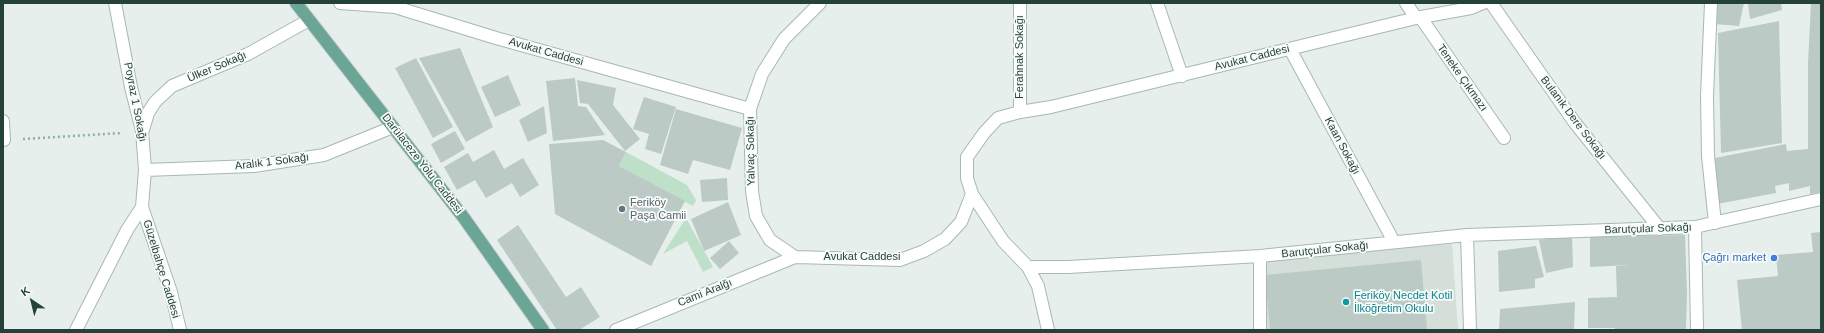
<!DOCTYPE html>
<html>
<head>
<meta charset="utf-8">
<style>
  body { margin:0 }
  #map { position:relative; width:1824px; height:333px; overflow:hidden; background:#e6efeb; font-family:Arial,sans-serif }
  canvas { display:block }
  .frame { position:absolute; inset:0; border:4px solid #24423a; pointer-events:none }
  .north { position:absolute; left:12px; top:281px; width:40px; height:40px; -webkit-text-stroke:3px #f7fbf9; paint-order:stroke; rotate:325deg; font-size:11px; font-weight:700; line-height:16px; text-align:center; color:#24423a }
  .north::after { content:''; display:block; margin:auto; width:14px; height:18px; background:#24423a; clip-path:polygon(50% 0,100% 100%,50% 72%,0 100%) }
</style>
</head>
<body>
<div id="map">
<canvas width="1824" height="333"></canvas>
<div class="frame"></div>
<div class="north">K</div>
</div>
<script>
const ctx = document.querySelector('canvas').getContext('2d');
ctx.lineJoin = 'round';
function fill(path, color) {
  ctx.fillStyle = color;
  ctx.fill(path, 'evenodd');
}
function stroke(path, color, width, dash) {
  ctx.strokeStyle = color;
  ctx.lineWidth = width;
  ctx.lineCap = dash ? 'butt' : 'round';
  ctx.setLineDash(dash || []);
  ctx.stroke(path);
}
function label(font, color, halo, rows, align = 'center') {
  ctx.font = font + ' Arial,sans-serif';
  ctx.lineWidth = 3.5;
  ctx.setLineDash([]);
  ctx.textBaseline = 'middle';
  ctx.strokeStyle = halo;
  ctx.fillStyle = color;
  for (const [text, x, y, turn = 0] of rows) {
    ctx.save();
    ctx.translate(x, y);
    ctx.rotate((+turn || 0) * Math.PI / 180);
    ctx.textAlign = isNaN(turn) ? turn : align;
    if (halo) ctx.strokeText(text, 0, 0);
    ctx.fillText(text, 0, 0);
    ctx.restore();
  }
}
fill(new Path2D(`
  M1452 244 1458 330H1266L1264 259Z`), '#d4dfda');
fill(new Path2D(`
  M626 152 687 185 696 200 693 206 619 166Z
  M686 218 713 267 703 272 687 241 663 254Z`), '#bfe0c8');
fill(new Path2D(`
  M1717 3H1744L1739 26 1714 24Z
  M1748 3H1781L1782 10 1750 19Z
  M1811 3H1821V192L1810 194V186L1789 191V183L1775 186 1776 193 1717 204 1715 158 1786 144 1787 151 1808 149V64Z
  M1779 21 1782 143 1721 153 1718 33Z
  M460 48 493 127 466 142 419 58Z
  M416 58 453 127 433 138 395 68Z
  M508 75 521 105 495 117 481 87Z
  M575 78 578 106 586 107 605 135 553 141 546 81Z
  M577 80 616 88 613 105 640 139 625 151 588 104 580 103Z
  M644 97 676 107 661 154 645 149 649 134 633 129Z
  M544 106 547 133 528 142 519 120Z
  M676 109 742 128 730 170 693 160 688 174 660 165Z
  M455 131 465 149 441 163 431 144Z
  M603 140 626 152 619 166 685 201 651 266 555 214 549 144Z
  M494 150 504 169 523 158 539 185 520 197 512 183 486 198 475 180 457 190 444 167 468 153 473 162Z
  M727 178 728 200 702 202 700 180Z
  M728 202 741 235 704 251 691 219Z
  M518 225 566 297 581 287 600 317 579 330H557L497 240Z
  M1821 232V330H1742L1737 280 1778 276 1776 255 1813 252 1811 233Z
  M1685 235 1687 293 1686 330H1615V328H1588V298L1617 297 1616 266 1630 265 1590 267V237Z
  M1572 236 1573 267 1546 273 1539 240Z
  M729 241 739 253 720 269 710 258Z
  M1536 246 1544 277 1535 279V288L1499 292 1498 251Z
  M1421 260 1427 330H1270L1265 275Z
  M1575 302 1574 330H1499L1500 309Z`), '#bbcac4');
const minor = new Path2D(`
  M340 3 395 7 496 38 750 109
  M1020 3V112
  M1157 3 1182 76
  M1406 3 1416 18
  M1483 3 1471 8 1416 18 1051 107 1020 112 998 118 984 133 967 157V178L972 194 1003 241 1028 267H1068L1260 256 1467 235 1695 227 1821 199
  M1491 3 1575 123 1660 229
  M1711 3 1707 96 1708 156 1715 223
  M1421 18 1504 138
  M1290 49 1394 242
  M3 121 4 140
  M143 130 148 113 155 102 172 86 248 54 309 20
  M145 170 254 166 324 155 393 127
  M142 207 171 292 180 330
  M1695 227 1697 330
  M1467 235 1470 330
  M795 257 770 240 756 216 752 191 750 109 762 74 784 39 820 3
  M1028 267 1038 286 1048 330
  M76 330 127 230 142 207 145 170 142 131 131 87 115 3
  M616 330 795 257 900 260 924 251 945 239 961 222 972 194
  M1260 330V256`);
const major = new Path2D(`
  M296 3 464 218 543 330`);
stroke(minor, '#a8b8b2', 14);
stroke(major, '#c2cac8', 14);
stroke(new Path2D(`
  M23 139 122 133`), '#86b3a5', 2.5, [2, 3]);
stroke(minor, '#fff', 12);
stroke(major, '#6aa596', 12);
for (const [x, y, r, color] of [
  [622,209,4,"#6b7280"],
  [1774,258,4,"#3f7fe0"],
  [1346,302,4,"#0f9aa8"]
]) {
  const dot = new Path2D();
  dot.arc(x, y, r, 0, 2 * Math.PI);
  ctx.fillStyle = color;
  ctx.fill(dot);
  stroke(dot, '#f7fbf9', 1.5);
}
label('11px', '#24423a', '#f7fbf9', [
  ["Avukat Caddesi",546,52,16],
  ["Ferahnak Sokağı",1020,57,-90],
  ["Avukat Caddesi",1252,58,-14],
  ["Ülker Sokağı",217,67,-23],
  ["Teneke Çıkmazı",1462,78,55],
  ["Poyraz 1 Sokağı",135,102,79],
  ["Bulanık Dere Sokağı",1573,118,53],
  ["Kaan Sokağı",1342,146,62],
  ["Yalvaç Sokağı",751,151,-91],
  ["Aralık 1 Sokağı",272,162,-7],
  ["Darülaceze Yolu Caddesi",422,164,52],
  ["Barutçular Sokağı",1648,229,-2],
  ["Barutçular Sokağı",1325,250,-6],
  ["Avukat Caddesi",862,257],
  ["Güzelbahçe Caddesi",161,269,73],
  ["Cami Aralğı",705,293,-22]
]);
label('11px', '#5b616d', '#f7fbf9', [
  ["Feriköy",630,203],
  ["Paşa Camii",630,216]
], 'left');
label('11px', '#366cbe', '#f7fbf9', [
  ["Çağrı market",1766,258]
], 'right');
label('11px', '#0d838f', '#f7fbf9', [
  ["Feriköy Necdet Kotil",1354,296],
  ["İlköğretim Okulu",1354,309]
], 'left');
</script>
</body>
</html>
